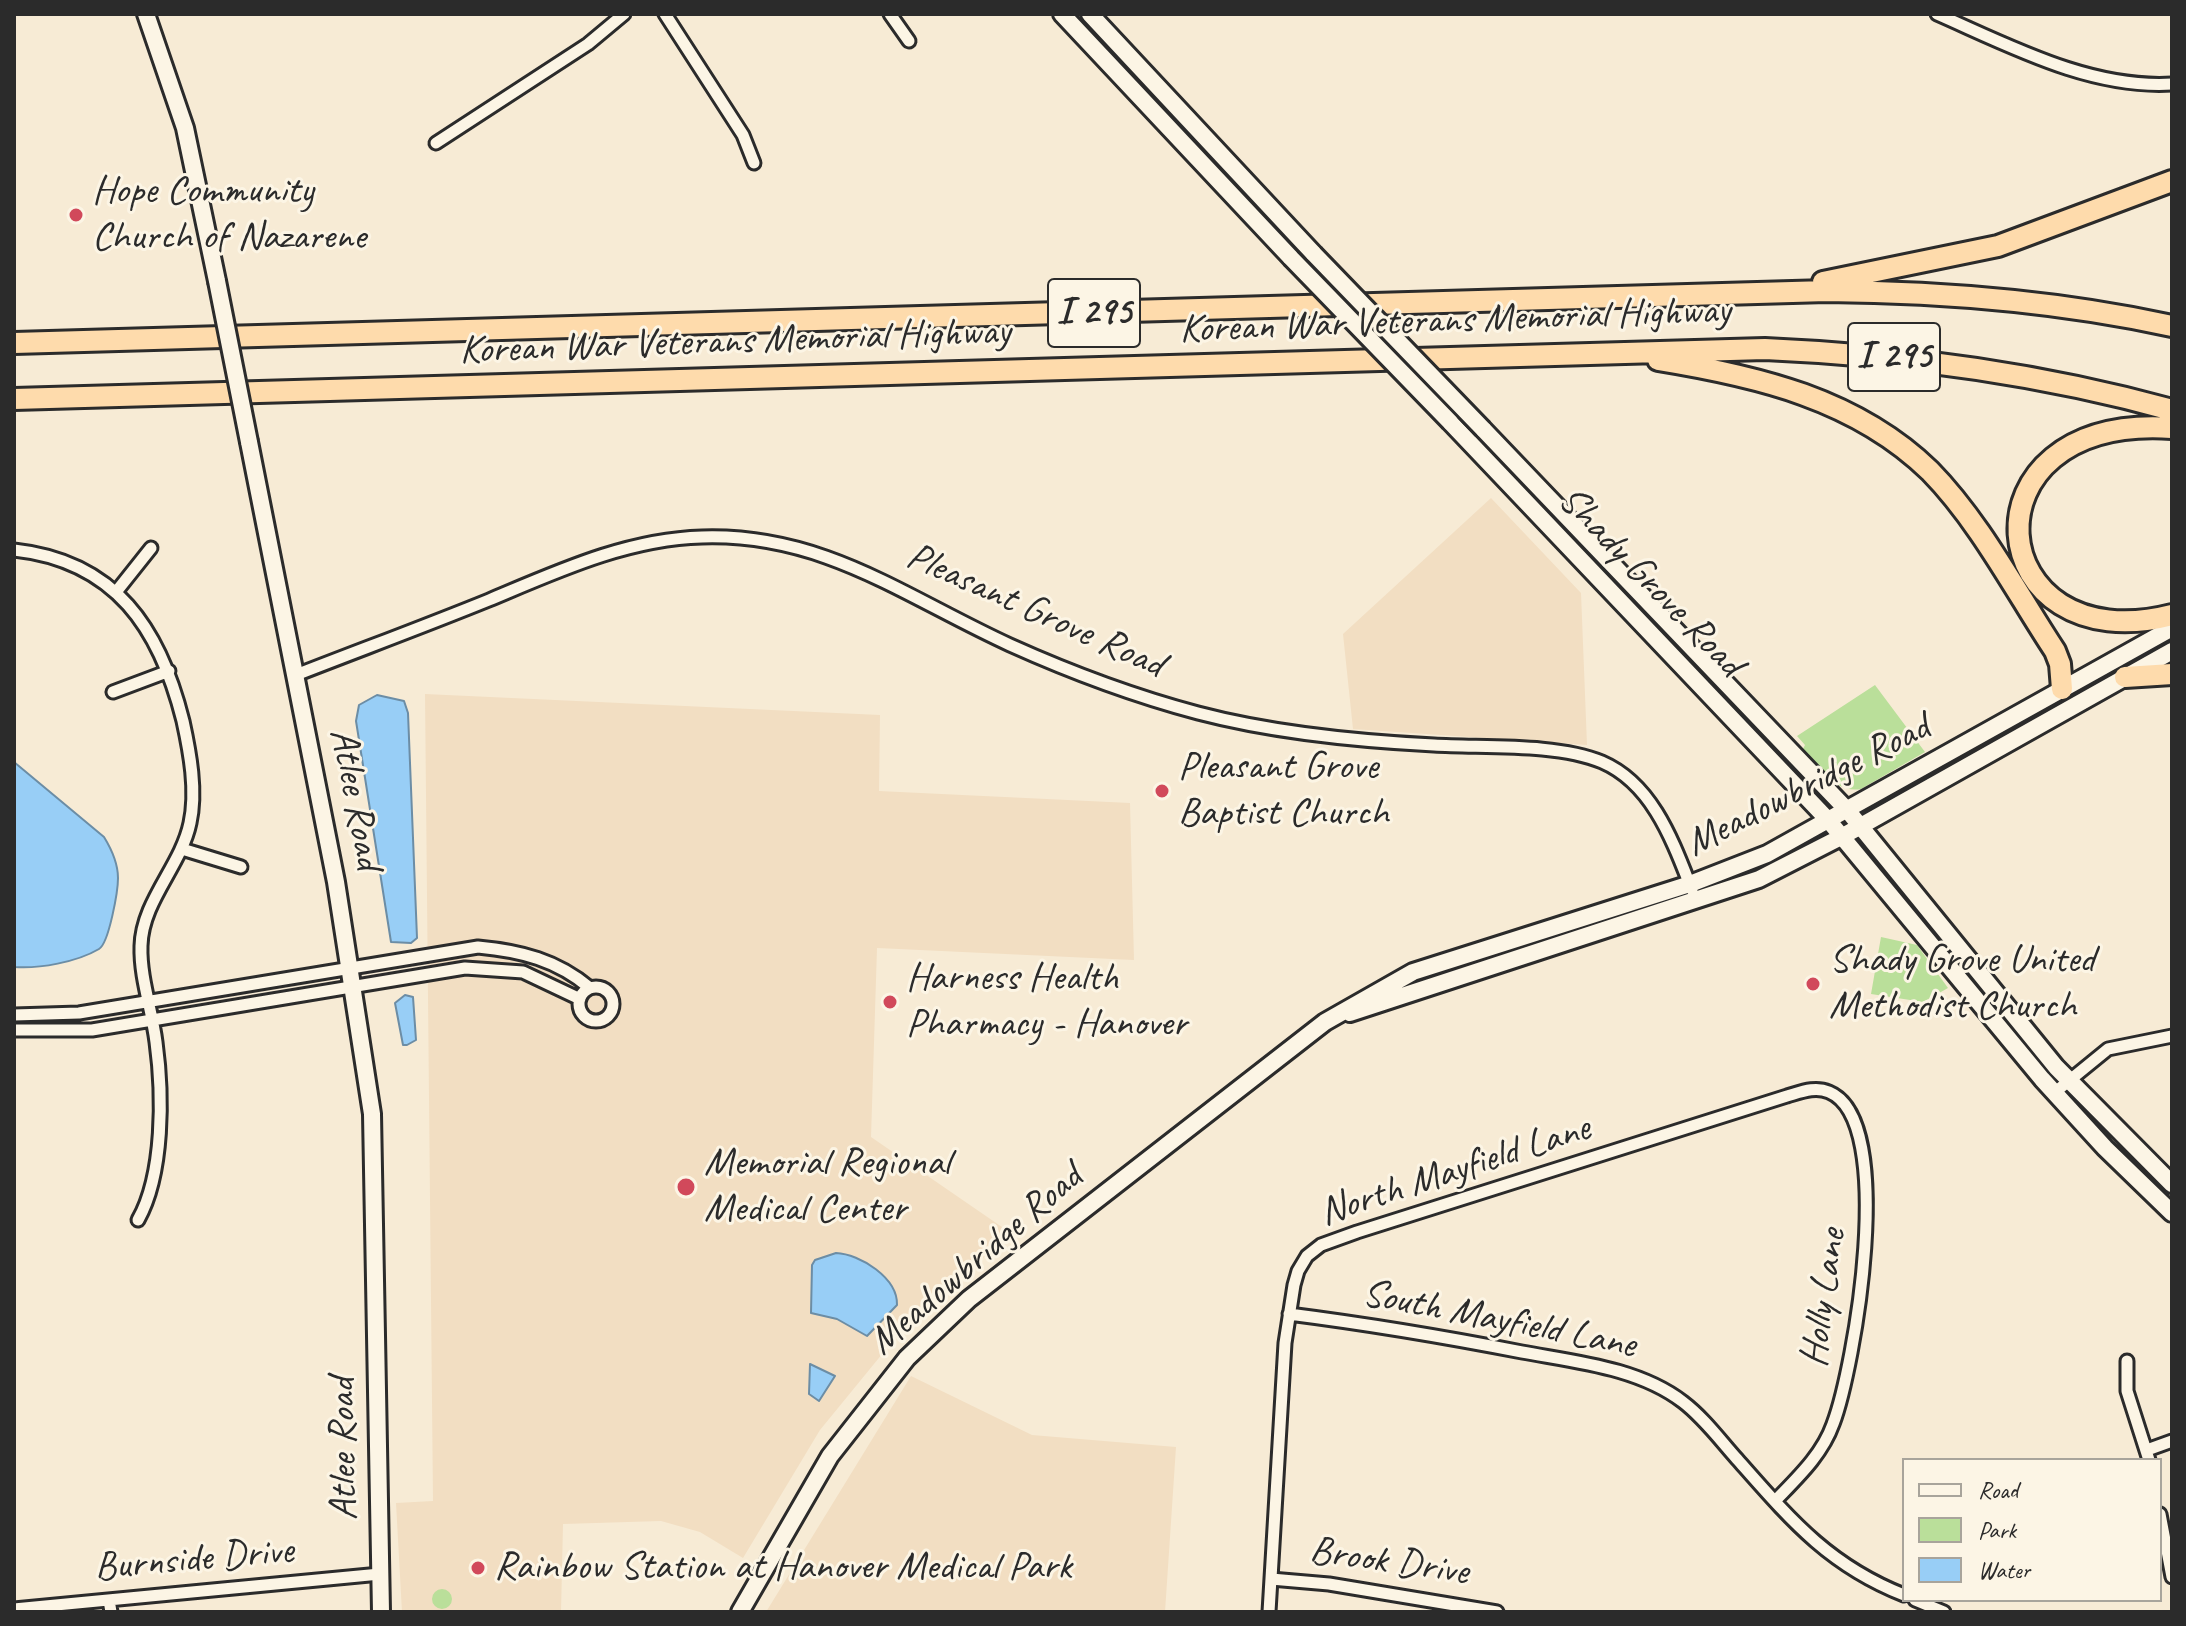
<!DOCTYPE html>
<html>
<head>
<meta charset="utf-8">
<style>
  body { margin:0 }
  #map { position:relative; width:2186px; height:1626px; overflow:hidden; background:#f7ebd5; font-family:Caveat,sans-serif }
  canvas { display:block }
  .frame { position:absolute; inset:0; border:16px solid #2b2b2b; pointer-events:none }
  .legend { position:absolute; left:1902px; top:1458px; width:260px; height:144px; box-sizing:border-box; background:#fcf5e5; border:2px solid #a8a49b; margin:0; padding:10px 14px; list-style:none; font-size:24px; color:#2b2b2b }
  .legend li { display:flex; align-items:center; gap:16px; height:40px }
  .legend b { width:40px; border:2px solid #a8a49b }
</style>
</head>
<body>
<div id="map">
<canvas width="2186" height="1626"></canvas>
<div class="frame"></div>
<ul class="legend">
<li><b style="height:10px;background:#fcf5e5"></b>Road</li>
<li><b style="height:22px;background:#badf9a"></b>Park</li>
<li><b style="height:22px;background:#98cef6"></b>Water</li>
</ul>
</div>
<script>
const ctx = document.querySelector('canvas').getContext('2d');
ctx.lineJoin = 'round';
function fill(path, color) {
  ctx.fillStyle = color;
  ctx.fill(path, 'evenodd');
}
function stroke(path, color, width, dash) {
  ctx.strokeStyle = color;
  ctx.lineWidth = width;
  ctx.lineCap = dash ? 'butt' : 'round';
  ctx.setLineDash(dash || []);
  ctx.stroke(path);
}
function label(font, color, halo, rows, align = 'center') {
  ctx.font = font + ' Caveat,sans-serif';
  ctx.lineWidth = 6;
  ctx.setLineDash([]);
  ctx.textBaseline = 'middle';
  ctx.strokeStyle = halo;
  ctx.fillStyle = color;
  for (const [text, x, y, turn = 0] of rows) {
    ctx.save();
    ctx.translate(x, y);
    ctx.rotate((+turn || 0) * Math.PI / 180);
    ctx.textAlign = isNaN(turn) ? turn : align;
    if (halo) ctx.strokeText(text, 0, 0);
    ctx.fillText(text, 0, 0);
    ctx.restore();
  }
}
fill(new Path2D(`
  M1491 498 1581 593 1587 745 1353 729 1343 634Z
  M425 694 880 715 879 791 1130 803 1134 960 877 948 871 1137 1015 1236 932 1293 820 1430 743 1558 700 1532 661 1521 563 1524 561 1612H402L396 1503 433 1501Z
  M911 1376 1032 1435 1176 1447 1165 1612H766Z`), '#f2dec2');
fill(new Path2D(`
  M1875 685 1925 752 1861 789C1835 794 1819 766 1803 749L1805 745 1797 736Z
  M1881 937 1917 945 1948 988 1923 1002 1871 994Z
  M432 1599a10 10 0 1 1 20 0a10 10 0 1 1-20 0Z`), '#badf9a');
const water = new Path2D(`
  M377 695 404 701 408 713 417 938 411 943 391 942 356 721 359 705Z
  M14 762 104 837C112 850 118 863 118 878 118 891 109 943 99 949 77 962 39 969 14 967Z
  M405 995 413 997 416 1040 407 1045H403L395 1003Z
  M836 1253C860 1254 898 1278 897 1305L867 1336 837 1319 811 1313 812 1265 815 1260Z
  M810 1364 835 1376 819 1401 809 1394Z`);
fill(water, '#98cef6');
stroke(water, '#6c8da5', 2);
const street = new Path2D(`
  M665 14 743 135 754 163
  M890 14 909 41
  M1937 14C2010 46 2090 89 2172 84
  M436 143 588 44 624 14
  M14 550C116 561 160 629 183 721 190 753 197 791 190 823 181 866 142 901 141 946 140 978 152 1010 156 1042 163 1094 164 1174 138 1220
  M116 592 151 548
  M296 675C360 650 425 626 489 600 558 571 627 539 702 537 823 533 905 597 1010 645 1070 672 1134 696 1198 713 1274 733 1355 741 1434 745 1484 748 1556 743 1602 762 1653 784 1673 842 1692 890
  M113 692 169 671
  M182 849 241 867
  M579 1004a17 17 0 1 1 34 0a17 17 0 1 1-34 0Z
  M14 1015 79 1013 478 947C521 951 557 960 590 988
  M14 1030H92L465 968 523 972 580 999
  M2054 1093 2108 1049 2172 1036
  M1289 1314C1367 1324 1445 1337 1522 1352 1576 1362 1639 1368 1683 1402 1704 1418 1720 1440 1737 1459 1790 1519 1828 1565 1904 1595
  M2127 1361V1391L2149 1460
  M2147 1450 2172 1441
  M2160 1514 2172 1577
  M1271 1579 1329 1584 1497 1612
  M109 1600 111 1612
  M1915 1600 1944 1612
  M14 1609 380 1574
  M1269 1612 1285 1343 1294 1285 1298 1271 1307 1256 1321 1245 1357 1232 1787 1096C1801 1092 1815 1086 1829 1092 1898 1120 1854 1369 1833 1424 1822 1455 1797 1478 1775 1501`);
const secondary = new Path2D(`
  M146 14 185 128 217 281
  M1062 14 1291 258
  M1090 14 1314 254
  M1450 422 1829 821 2042 1079 2105 1148 2172 1213
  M1483 429 1848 811 2056 1067 2172 1184
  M249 442 336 882 372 1114 381 1612
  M1350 1013 1759 879 1843 836 2172 651
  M740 1612 830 1456 907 1358 969 1299 1325 1022 1413 972 1690 884 1767 854 2172 628`);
const highway = new Path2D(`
  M1823 282 1998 246 2172 181
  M14 343 1827 291C1943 292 2058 301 2172 326
  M1658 360C1757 376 1856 399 1930 471 1980 522 2016 592 2055 651L2060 664 2062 689
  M14 399 1765 349C1903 355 2038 373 2172 410
  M2172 428C1954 413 1981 664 2172 615
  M2125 677 2172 674`);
stroke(street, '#2b2b2b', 17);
stroke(secondary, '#2b2b2b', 22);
stroke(highway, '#2b2b2b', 26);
stroke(street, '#fcf5e5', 11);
stroke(secondary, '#fcf5e5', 16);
stroke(highway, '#fedbac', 20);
const secondaryBridge = new Path2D(`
  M1314 254 1483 429
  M1291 258 1450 422
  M217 281 249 442`);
stroke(secondaryBridge, '#2b2b2b', 22, []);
stroke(secondaryBridge, '#fcf5e5', 16);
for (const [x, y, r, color] of [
  [76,215,8,"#d1495b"],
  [1162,791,8,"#d1495b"],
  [1813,984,8,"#d1495b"],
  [890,1002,8,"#d1495b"],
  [686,1187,10,"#d1495b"],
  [478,1568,8,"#d1495b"]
]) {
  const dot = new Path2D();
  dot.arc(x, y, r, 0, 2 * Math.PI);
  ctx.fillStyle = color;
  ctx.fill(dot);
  stroke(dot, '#fcf5e5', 3);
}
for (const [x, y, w] of [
  [1094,313,92],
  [1894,357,92]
]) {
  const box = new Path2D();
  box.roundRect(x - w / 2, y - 34, w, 68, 6);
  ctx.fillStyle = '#fcf5e5';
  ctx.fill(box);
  stroke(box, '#2b2b2b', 2);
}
label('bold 38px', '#2b2b2b', null, [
  ["I 295",1094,313],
  ["I 295",1894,357]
]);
label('40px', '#2b2b2b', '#fcf5e5', [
  ["Hope Community",92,192],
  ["Church of Nazarene",92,238],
  ["Pleasant Grove",1178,768],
  ["Baptist Church",1178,814],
  ["Shady Grove United",1829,961],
  ["Methodist Church",1829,1007],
  ["Harness Health",906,979],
  ["Pharmacy - Hanover",906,1025],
  ["Memorial Regional",704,1164],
  ["Medical Center",704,1210],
  ["Rainbow Station at Hanover Medical Park",494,1568]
], 'left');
label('40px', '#2b2b2b', '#fcf5e5', [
  ["Korean War Veterans Memorial Highway",1455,321,-2],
  ["Korean War Veterans Memorial Highway",735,342,-2],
  ["Shady Grove Road",1650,582,46],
  ["Pleasant Grove Road",1035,611,24],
  ["Meadowbridge Road",1808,786,-27],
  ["Atlee Road",355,799,79],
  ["North Mayfield Lane",1455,1171,-18],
  ["Meadowbridge Road",976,1260,-41],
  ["Holly Lane",1824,1298,-82],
  ["South Mayfield Lane",1499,1320,11],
  ["Atlee Road",344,1449,-91],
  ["Burnside Drive",194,1560,-5],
  ["Brook Drive",1389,1562,8]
]);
</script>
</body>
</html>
